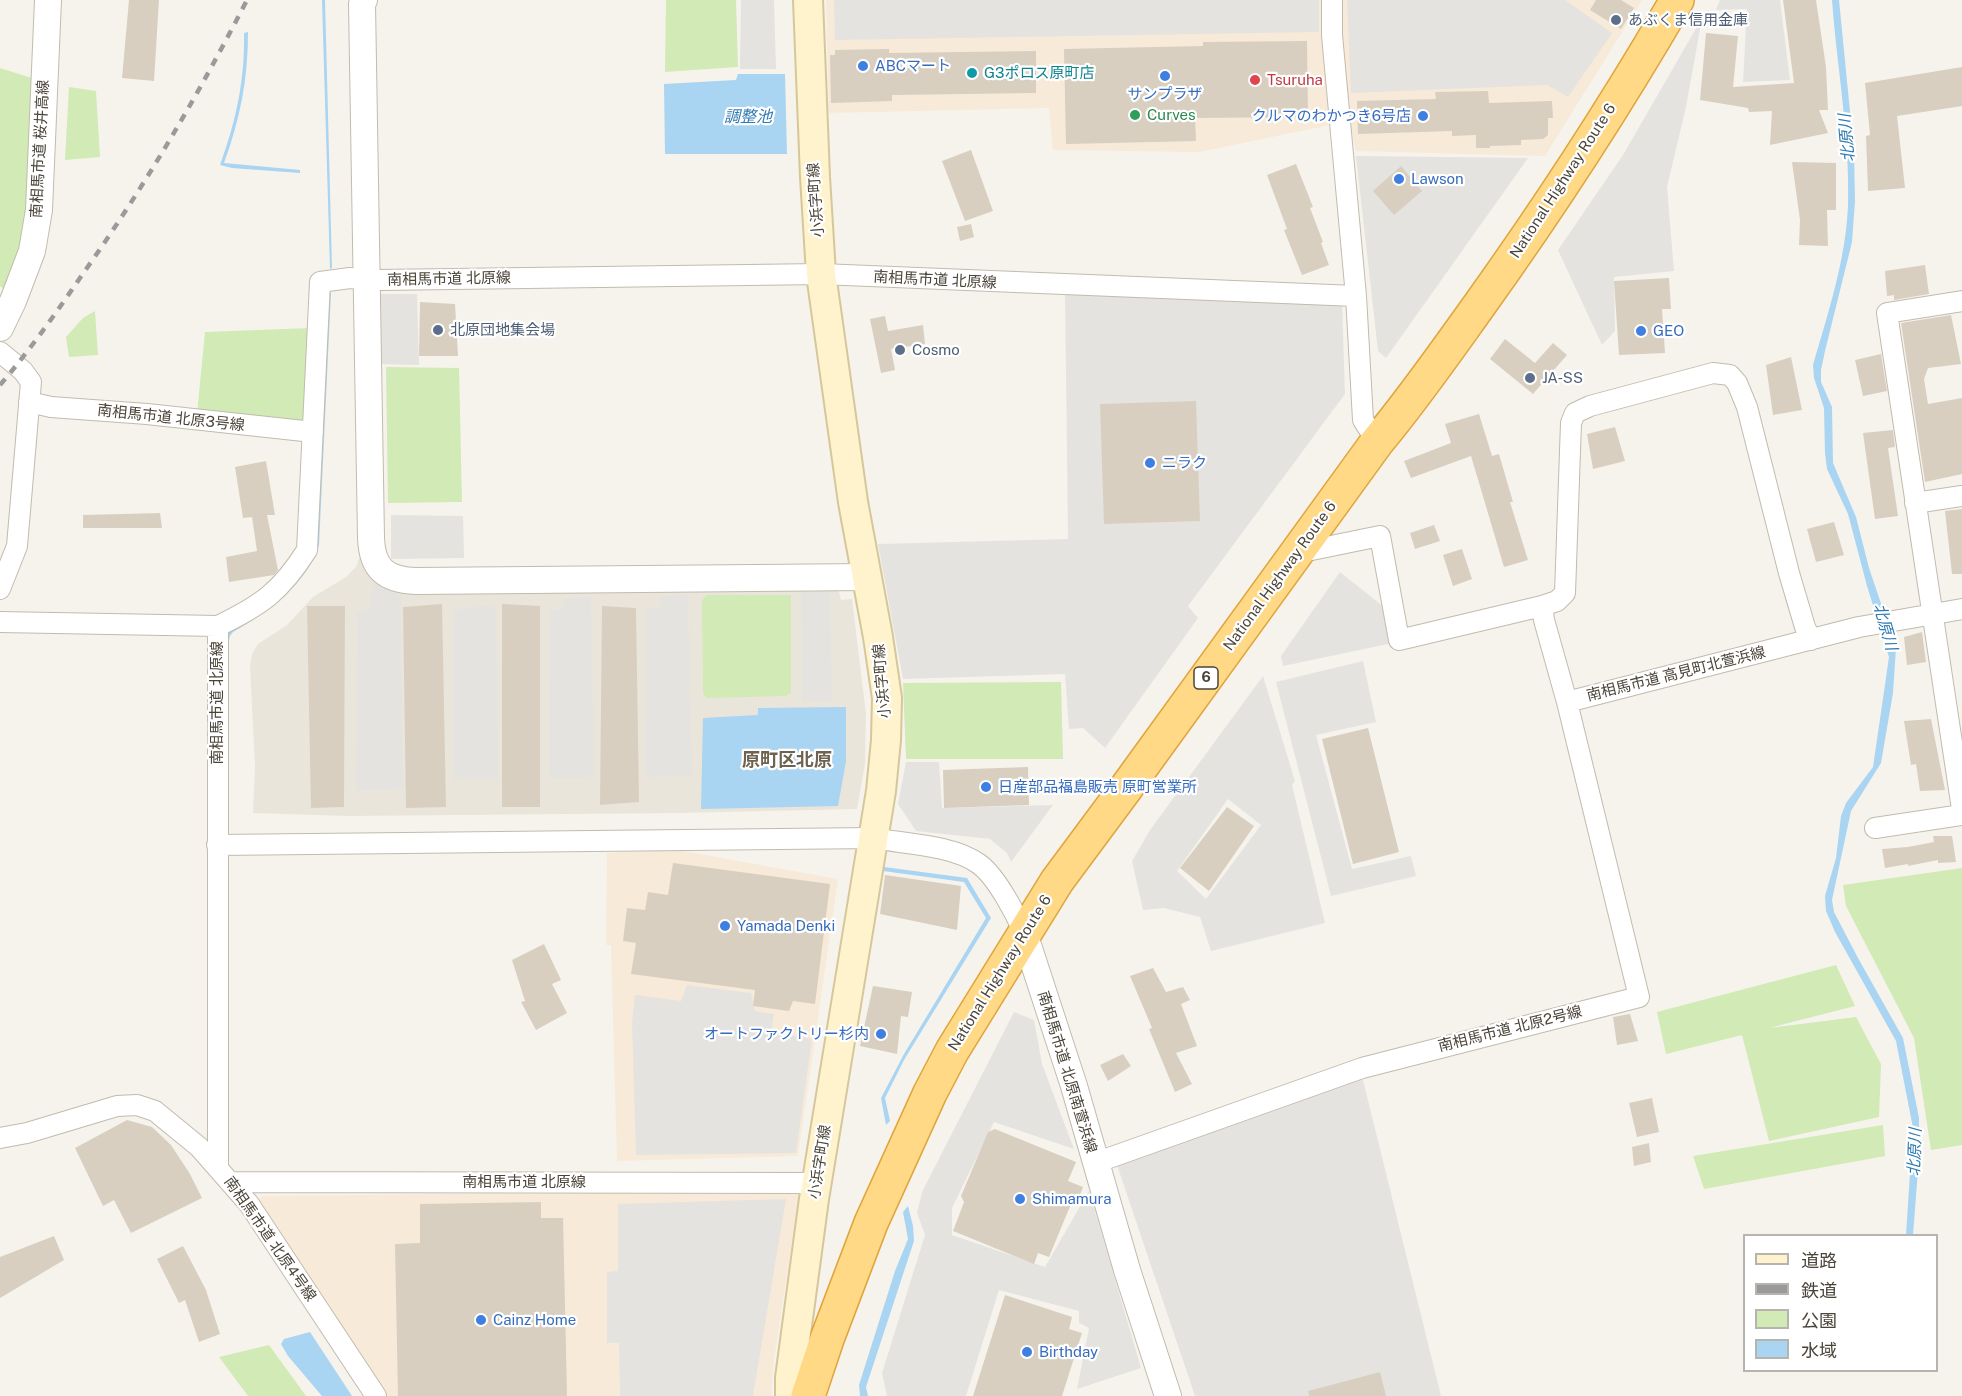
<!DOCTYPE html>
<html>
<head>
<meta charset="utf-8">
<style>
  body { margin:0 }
  #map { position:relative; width:1962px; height:1396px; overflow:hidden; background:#f6f3ec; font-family:"Public Sans","Noto Sans JP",sans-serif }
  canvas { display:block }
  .legend { position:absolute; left:1743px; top:1234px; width:195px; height:138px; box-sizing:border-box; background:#fff; border:2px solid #b7b4b0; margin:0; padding:8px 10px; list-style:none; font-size:18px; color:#4b4439 }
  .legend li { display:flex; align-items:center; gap:12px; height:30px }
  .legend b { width:30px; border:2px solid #b7b4b0 }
</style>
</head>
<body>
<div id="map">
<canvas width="1962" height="1396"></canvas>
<ul class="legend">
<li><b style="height:8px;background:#fff3cd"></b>道路</li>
<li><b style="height:8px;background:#9a9a9a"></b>鉄道</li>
<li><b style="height:16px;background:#d2eab5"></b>公園</li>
<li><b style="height:16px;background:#a9d4f2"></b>水域</li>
</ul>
</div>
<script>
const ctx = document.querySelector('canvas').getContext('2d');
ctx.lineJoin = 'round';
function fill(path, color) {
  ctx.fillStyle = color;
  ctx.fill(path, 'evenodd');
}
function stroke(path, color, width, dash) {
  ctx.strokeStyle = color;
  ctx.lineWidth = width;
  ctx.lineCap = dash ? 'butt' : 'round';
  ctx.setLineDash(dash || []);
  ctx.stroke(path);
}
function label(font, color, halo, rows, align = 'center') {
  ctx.font = font + ' "Public Sans","Noto Sans JP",sans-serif';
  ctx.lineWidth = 4.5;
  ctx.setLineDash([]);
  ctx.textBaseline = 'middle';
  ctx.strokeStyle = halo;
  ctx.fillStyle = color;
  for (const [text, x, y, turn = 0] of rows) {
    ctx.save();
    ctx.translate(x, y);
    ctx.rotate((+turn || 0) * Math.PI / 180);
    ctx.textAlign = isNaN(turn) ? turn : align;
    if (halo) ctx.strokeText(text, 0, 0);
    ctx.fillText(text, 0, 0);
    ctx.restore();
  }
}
fill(new Path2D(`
  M361 553 375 579 838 588 841 600 852 599 866 714 865 764 857 809 676 813 348 816 253 813 255 767 250 666 252 654 258 644 287 625 313 597 346 577 356 567Z`), '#eae5da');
fill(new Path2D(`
  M826 0H1642L1545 156 1356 151 1350 124 1330 125 1199 152 1053 150 1049 108 829 113Z
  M672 849 838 879 798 1156 617 1161 611 945H606L607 853Z
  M787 1191 799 1195 774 1360 771 1396H381L257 1200 263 1196Z`), '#f7ead8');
fill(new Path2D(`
  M666 0H736L738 67 665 72Z
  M0 68 35 79 46 206 6 291 0 286Z
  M69 87 96 91 100 157 65 160Z
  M95 311 98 355 69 357 66 337 83 318Z
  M311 328 303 422 197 414 205 332Z
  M386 367 459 368 462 502 388 503Z
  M707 595H791V693L786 696 707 698 703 693 702 600Z
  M1061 682 1063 759H906L903 683Z
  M1962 868V1145L1931 1150 1914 1038 1846 906 1843 885Z
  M1836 965 1855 1006 1769 1028 1856 1017 1881 1064 1879 1117 1769 1141 1742 1035 1666 1054 1657 1012Z
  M1883 1125 1885 1156 1704 1189 1693 1156Z
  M269 1345 306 1396H248L219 1357Z`), '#d2eab5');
fill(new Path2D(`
  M741 0H774L776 69H740Z
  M834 0H1319V32L835 40Z
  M1347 0H1565L1612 33 1568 97 1547 85 1351 93Z
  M1720 0H1780L1790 80 1743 82 1747 9 1716 10Z
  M1702 18 1686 107 1667 187 1674 271 1614 277 1615 331 1602 345 1558 250 1623 155Z
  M1356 156 1528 158 1386 358 1378 351Z
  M379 294H417L419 365 380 364Z
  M1065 294 1342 304 1345 394 1188 606 1198 618 1105 748 1083 728 1069 729 1065 674 903 679 878 544 1068 539Z
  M391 515 463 516 464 558 391 559Z
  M1340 572 1389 611 1393 643 1283 666 1281 656Z
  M375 584 401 596 403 789 356 791 357 612 371 610 370 596Z
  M830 590 832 702 802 701 801 591Z
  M688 595 692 776 646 777 647 608H660L661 596Z
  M591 596 594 777 549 778 550 609 563 610 564 599Z
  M496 604 498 779H454V610Z
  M1363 661 1376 722 1316 735 1352 869 1411 856 1416 876 1331 896 1276 682Z
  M1263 676 1295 781 1292 785 1325 923 1211 951 1200 917 1164 908 1143 910 1132 861 1150 830ZM1228 799 1261 825 1206 899 1177 871Z
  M906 762H939L942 808 1053 805 1011 862 1007 853 990 839 916 831 898 804Z
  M687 985 751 993 755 1011 774 1014 771 1032 812 1039 796 1153 636 1155 632 1023 635 995 681 1001Z
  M1014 1012 1034 1020 1042 1064 1074 1149 994 1122 952 1208V1235L1045 1267 1089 1191 1141 1368 1077 1389 1089 1328 1079 1323V1311L999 1290 966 1396H887L882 1373 925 1235 917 1213 922 1192Z
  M1361 1072 1441 1396H1195L1116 1162Z
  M786 1199 753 1396H620L619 1343H607V1272L618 1271V1204Z`), '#e5e3e0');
fill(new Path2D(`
  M322 0H325L332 268 330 269Z
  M1832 0H1839L1854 152 1855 201 1852 242 1825 351 1821 370V382L1832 407 1833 463 1856 517 1869 568 1896 648 1893 693 1881 763 1851 811 1832 900 1834 912 1858 958 1903 1038 1919 1118V1157L1913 1235H1906L1913 1128 1896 1041 1835 932 1826 911 1825 896 1836 858 1841 816 1846 803 1873 767 1889 657 1867 586 1848 514 1827 469 1825 453 1824 408 1814 378 1813 365C1828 313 1846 259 1848 205 1850 136 1837 68 1832 0Z
  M248 32C248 80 240 119 224 163L300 170V173L232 168 220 165C236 121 245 80 244 33Z
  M738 74H785L787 154H665L664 84 736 80Z
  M329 292H331L319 545C306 585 268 612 233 632L230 636 227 648 226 636 230 631 307 564Z
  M846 707V761L838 806 701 809 703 718 758 715V708Z
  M884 867 967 878 991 918 904 1060 885 1098 890 1121 886 1125 881 1098 904 1054 986 918 964 882 883 871Z
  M908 1206 913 1226 914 1241 866 1387 868 1396H860L859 1385 895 1271 908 1239 903 1212Z
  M310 1332 352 1396H322L288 1356 281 1344 284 1339Z`), '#a9d4f2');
fill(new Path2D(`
  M129 0H159L154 81 122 78Z
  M1596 0H1621L1634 8 1621 29 1590 10Z
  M1783 0H1816L1826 67 1828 110H1819L1828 133 1770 145 1772 111 1749 112 1748 108 1700 100 1706 33 1738 36 1733 87 1794 83Z
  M1307 41 1308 117 1195 118 1196 141 1066 144 1064 49 1203 46V42Z
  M889 49V53L1036 51V93L892 95V101L831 103 830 55H835V50Z
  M1962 67V106L1897 116 1905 188 1868 191 1866 136 1870 135 1865 83Z
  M1488 91 1489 103 1552 101 1553 118H1548V135L1543 139 1521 140V145L1490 146V148H1476V135L1452 136V131L1358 134 1357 101 1436 99 1435 92Z
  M971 150 993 211 965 221 942 161Z
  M1792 162 1836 163V210H1827L1828 246 1799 245 1800 220Z
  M1296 164 1313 207 1310 208 1323 242 1321 243 1329 265 1302 275 1284 230 1287 229 1267 175Z
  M1401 166 1422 191 1394 215 1373 191Z
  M971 224 974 237 960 241 957 227Z
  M1925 265 1929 294 1894 300V295L1887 296 1885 271Z
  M1669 278 1671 309H1662L1665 353 1619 355 1614 281Z
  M420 302 455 304 458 356H419Z
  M1951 315 1961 364 1928 368 1924 379 1928 404 1962 398V474L1925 482 1901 323Z
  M885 316 888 331 923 325 925 344 891 349 895 370 881 373 870 319Z
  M1505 339 1535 363 1553 343 1567 355 1533 394 1490 359Z
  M1881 354 1887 391 1863 396 1855 360Z
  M1791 357 1802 410 1773 415 1766 365Z
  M1196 401 1200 521 1104 524 1100 404Z
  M1479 414 1492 456 1499 454 1513 502H1510L1528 560 1504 567 1471 456 1411 478 1404 461 1451 443 1445 424Z
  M1615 427 1625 461 1593 469 1587 434Z
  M1893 430 1895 447 1888 448 1898 516 1875 519 1863 433Z
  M266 461 275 515H267L278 570 274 575 229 582 226 557 257 551 252 517 243 518 235 467Z
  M1962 509V574H1952L1945 511Z
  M160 513 162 528H83V515Z
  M1834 522 1844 555 1816 562 1807 529Z
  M1434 525 1440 541 1415 549 1410 533Z
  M1462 549 1472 579 1453 586 1443 555Z
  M442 604 446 807 406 808 403 607Z
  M502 604 540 606V807H502Z
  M307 606H345L344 807 311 808Z
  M602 606 636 608 639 802 600 805Z
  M1922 632 1926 662 1907 665 1904 637Z
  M1931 719 1945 790 1920 791 1916 764 1911 765 1904 721Z
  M1368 728 1399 852 1353 864 1322 739Z
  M1028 767 1029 805 944 808 943 770Z
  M1227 807 1254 826 1209 891 1180 868Z
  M1933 836H1952L1956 862 1938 863V860L1908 866V864L1885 868 1882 849 1908 847 1934 842Z
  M673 863 830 884 815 1004 793 1001 789 1011 753 1006 755 990 631 974 636 943 623 941 627 908 645 910 648 892 668 895Z
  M885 875 961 886 957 930 880 914Z
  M544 944 561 980 552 984 567 1013 536 1030 521 1002 525 1001 512 960Z
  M1153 968 1166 992 1183 987 1190 1000 1181 1004 1197 1046 1176 1053 1192 1084 1175 1092 1149 1029 1152 1028 1130 976Z
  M873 986 912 992 908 1017 901 1016 897 1054 860 1046Z
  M1630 1014 1638 1041 1617 1045 1613 1017Z
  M1123 1054 1131 1066 1108 1081 1100 1065Z
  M1652 1098 1659 1132 1637 1137 1629 1103Z
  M127 1120 152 1127 171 1145 190 1174 202 1198 131 1233 114 1200 103 1206 75 1148Z
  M995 1129 1076 1162 1068 1181 1083 1187 1076 1206 1071 1204 1049 1257 1038 1253 1034 1264 953 1231 964 1202 961 1196 988 1132Z
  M1649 1143 1651 1162 1634 1166 1632 1147Z
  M541 1202V1218H563L567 1396H398L395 1244 420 1243V1204Z
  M54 1236 64 1260 0 1298V1257Z
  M183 1246 206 1290 220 1334 199 1342 185 1300 179 1303 157 1259Z
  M1005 1295 1072 1317 1069 1329 1082 1333 1062 1396H973Z
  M1380 1372 1386 1396H1309L1308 1391Z`), '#d8cfc1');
const minor = new Path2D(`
  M1332 0V35L1356 296
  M1962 301 1887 313 1962 809
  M0 352 23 371 31 382 17 546 0 589
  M29 402 51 407 147 414 313 432
  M1915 503 1962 496
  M1297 553 1380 536 1399 640 1542 606 1544 620 1567 702 1859 627 1962 609
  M1542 606 1557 601 1565 593 1571 423 1575 413 1590 406 1713 373 1730 375 1737 383 1747 407 1789 573 1805 627 1811 640
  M0 622 218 626
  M1875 828 1962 815
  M217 845 873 838C905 844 953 845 979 864 996 876 1016 914 1024 933
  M0 1138 27 1133 117 1106 137 1105 155 1111 199 1147 249 1204 376 1396
  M1095 1163 1362 1068 1639 997 1567 702
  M218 1167V626C262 605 281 591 307 550L320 282 350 278 379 280 821 274 1356 296 1363 420 1377 442
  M232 1182 817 1183`);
const tertiary = new Path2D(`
  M364 0 362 4 371 538C372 568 385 580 416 581L867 577
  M0 328 13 301 32 251 39 210 48 0
  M1024 933 1074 1086 1127 1270 1168 1396`);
const secondary = new Path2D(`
  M790 1396V1378L814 1199 881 791 886 740 887 698 878 637 853 502 821 274 815 177 808 0`);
const trunk = new Path2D(`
  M808 1396 827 1339 871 1223 930 1093 952 1051 1057 881 1129 784 1377 442C1413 399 1445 353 1478 307 1549 208 1616 105 1677 0`);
stroke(minor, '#c2bbae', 22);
stroke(tertiary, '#c2bbae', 28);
stroke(secondary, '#d6c79b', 32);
stroke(trunk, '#e0a43c', 36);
stroke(minor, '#fff', 20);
stroke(tertiary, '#fff', 26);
stroke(secondary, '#fff3cd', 28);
stroke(trunk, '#ffd985', 33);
stroke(new Path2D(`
  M0 385C30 350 56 313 82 275 145 186 197 97 247 0`), '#9a9a9a', 4.5, [8, 8]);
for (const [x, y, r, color] of [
  [1616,20,6,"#5c6f8a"],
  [863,66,6,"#3f7fe0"],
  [972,73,6,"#0f9aa8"],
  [1165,76,6,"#3f7fe0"],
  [1255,80,6,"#e0444e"],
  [1135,115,6,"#2e9e5b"],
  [1423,116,6,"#3f7fe0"],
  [1399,179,6,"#3f7fe0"],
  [438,330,6,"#5c6f8a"],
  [1641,331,6,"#3f7fe0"],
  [900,350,6,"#5c6f8a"],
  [1530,378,6,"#5c6f8a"],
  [1150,463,6,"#3f7fe0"],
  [986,787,6,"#3f7fe0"],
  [725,926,6,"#3f7fe0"],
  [881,1034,6,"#3f7fe0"],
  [1020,1199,6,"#3f7fe0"],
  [481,1320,6,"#3f7fe0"],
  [1027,1352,6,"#3f7fe0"]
]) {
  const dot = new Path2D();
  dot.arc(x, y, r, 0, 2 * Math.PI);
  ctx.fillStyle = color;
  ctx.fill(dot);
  stroke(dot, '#fff', 2);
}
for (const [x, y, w] of [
  [1206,678,24]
]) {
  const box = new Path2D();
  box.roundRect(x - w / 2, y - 11, w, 22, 4.5);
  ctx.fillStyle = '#fff';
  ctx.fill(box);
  stroke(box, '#4b4439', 1.5);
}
label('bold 14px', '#4b4439', null, [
  ["6",1206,678]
]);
label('15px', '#4e5e75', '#fff', [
  ["あぶくま信用金庫",1628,20],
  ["北原団地集会場",450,330],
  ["Cosmo",912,350],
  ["JA-SS",1542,378]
], 'left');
label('15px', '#366cbe', '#fff', [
  ["ABCマート",875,66],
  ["サンプラザ",1165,94,"center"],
  ["クルマのわかつき6号店",1411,116,"right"],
  ["Lawson",1411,179],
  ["GEO",1653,331],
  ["ニラク",1162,463],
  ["日産部品福島販売 原町営業所",998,787],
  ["Yamada Denki",737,926],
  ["オートファクトリー杉内",869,1034,"right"],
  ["Shimamura",1032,1199],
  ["Cainz Home",493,1320],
  ["Birthday",1039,1352]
], 'left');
label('15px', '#0d838f', '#fff', [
  ["G3ポロス原町店",984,73]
], 'left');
label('15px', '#be3a42', '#fff', [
  ["Tsuruha",1267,80]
], 'left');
label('15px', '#27864d', '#fff', [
  ["Curves",1147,115]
], 'left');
label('15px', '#4b4439', '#fff', [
  ["南相馬市道 桜井高線",40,149,-87],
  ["National Highway Route 6",1563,181,-57],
  ["小浜字町線",816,200,-94],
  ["南相馬市道 北原線",449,279,-1],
  ["南相馬市道 北原線",935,280,3],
  ["南相馬市道 北原3号線",171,418,6],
  ["National Highway Route 6",1280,576,-54],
  ["南相馬市道 高見町北萱浜線",1676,674,-14],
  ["小浜字町線",882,681,-95],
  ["南相馬市道 北原線",217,703,-90],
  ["National Highway Route 6",1000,973,-58],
  ["南相馬市道 北原2号線",1510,1029,-14],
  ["南相馬市道 北原南萱浜線",1067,1072,73],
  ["小浜字町線",820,1162,-81],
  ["南相馬市道 北原線",524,1182],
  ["南相馬市道 北原4号線",270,1239,55]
]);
label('italic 16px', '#2e7ab2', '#fff', [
  ["調整池",748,117],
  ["北原川",1847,138,-95],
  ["北原川",1885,627,74],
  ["北原川",1915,1152,-88]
]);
label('bold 18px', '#6e6250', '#fff', [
  ["原町区北原",787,760]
]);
</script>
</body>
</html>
